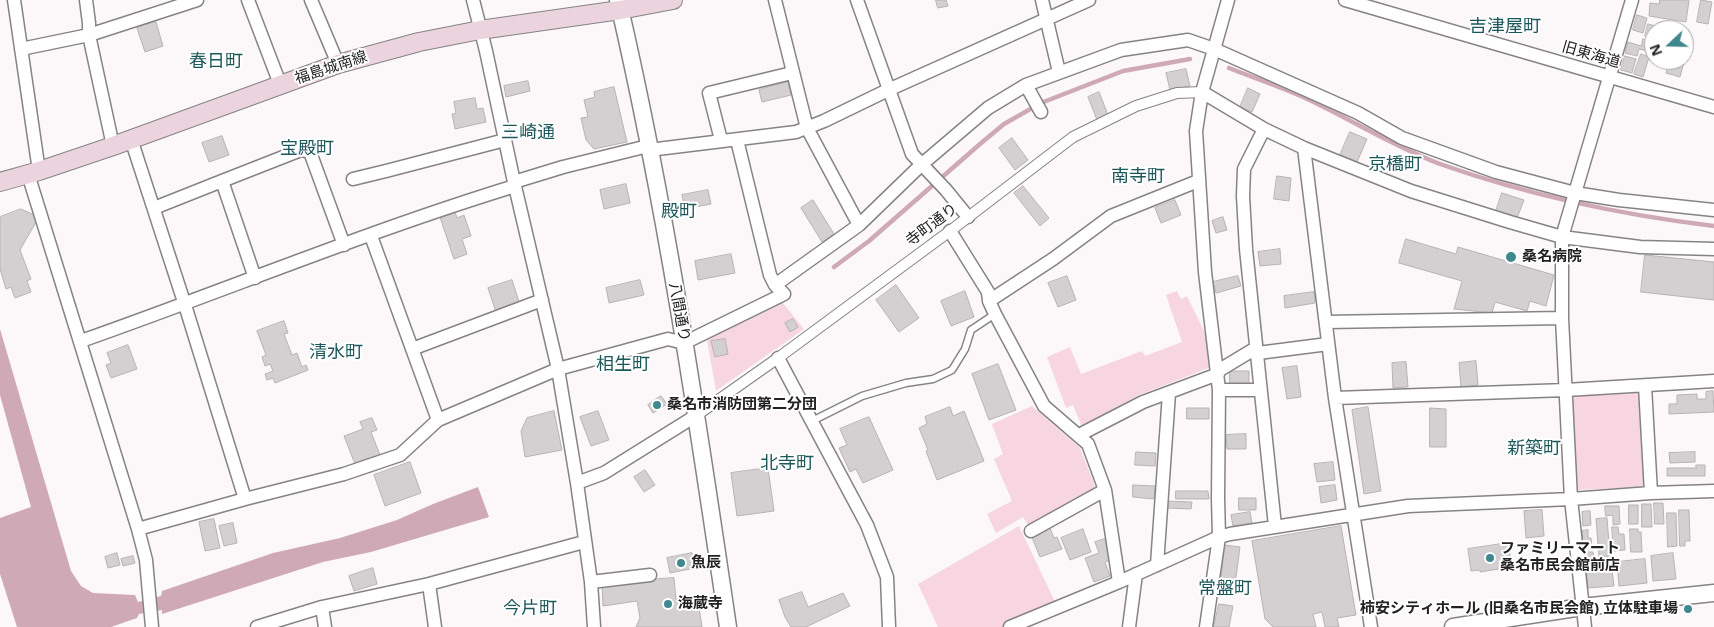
<!DOCTYPE html>
<html>
<head>
<meta charset="utf-8">
<style>
  body { margin:0 }
  #map { position:relative; width:1714px; height:627px; overflow:hidden; background:#fcf8f9; font-family:"Noto Sans",sans-serif }
  canvas { display:block }
  .north { position:absolute; left:1644px; top:20px; width:50px; height:50px; box-sizing:border-box; background:#fff; border:1px solid #a7a6a7; border-radius:50%; rotate:249deg; font-size:14px; font-weight:700; line-height:20px; text-align:center; color:#232122 }
  .north::after { content:''; display:block; margin:auto; width:18px; height:22px; background:#40878e; clip-path:polygon(50% 0,100% 100%,50% 72%,0 100%) }
</style>
</head>
<body>
<div id="map">
<canvas width="1714" height="627"></canvas>
<div class="north">N</div>
</div>
<script>
const ctx = document.querySelector('canvas').getContext('2d');
ctx.lineJoin = 'round';
function fill(path, color) {
  ctx.fillStyle = color;
  ctx.fill(path, 'evenodd');
}
function stroke(path, color, width, dash) {
  ctx.strokeStyle = color;
  ctx.lineWidth = width;
  ctx.lineCap = dash ? 'butt' : 'round';
  ctx.setLineDash(dash || []);
  ctx.stroke(path);
}
function label(font, color, halo, rows, align = 'center') {
  ctx.font = font + ' "Noto Sans","Noto Sans JP",sans-serif';
  ctx.lineWidth = 4;
  ctx.setLineDash([]);
  ctx.textBaseline = 'middle';
  ctx.strokeStyle = halo;
  ctx.fillStyle = color;
  for (const [text, x, y, turn = 0] of rows) {
    ctx.save();
    ctx.translate(x, y);
    ctx.rotate((+turn || 0) * Math.PI / 180);
    ctx.textAlign = isNaN(turn) ? turn : align;
    if (halo) ctx.strokeText(text, 0, 0);
    ctx.fillText(text, 0, 0);
    ctx.restore();
  }
}
fill(new Path2D(`
  M1177 291 1181 299 1187 296 1203 329 1213 361 1211 367 1139 395 1082 427 1073 405 1066 408 1047 357 1070 347 1081 374 1142 351 1145 356 1182 342 1166 295Z
  M780 303H783L804 329 716 391 707 340Z
  M1641 393 1645 487 1576 490 1572 396Z
  M1032 406 1080 448 1096 489 1028 525 1023 517 996 533 987 514 1012 501 994 459 1003 454 992 424Z
  M1019 526 1056 604 1003 627H938L918 584Z`), '#f7d5e1');
fill(new Path2D(`
  M0 329 71 571 81 586 93 593 135 595 138 602 161 596 162 591 273 553 340 538 397 520 433 504 478 487 489 517 371 552 323 562 162 614V610L139 614 137 618 111 627H17L0 574V518L31 507 0 395Z`), '#d0a9b7');
stroke(new Path2D(`
  M1229 68C1254 78 1279 86 1303 97 1349 118 1392 146 1440 164 1528 195 1622 215 1714 226
  M834 267 869 241 980 144 1004 124 1041 103 1123 71 1190 59`), '#d0a9b7', 4.5);
const building = new Path2D(`
  M936 0H946L948 6 938 8Z
  M1660 0H1689L1686 22 1649 16 1650 3 1659 4Z
  M1701 0 1712 2 1708 24 1697 22Z
  M1637 15 1647 18 1643 33 1633 30Z
  M156 22 163 46 145 52 137 28Z
  M1648 24 1656 26V30H1654L1653 39 1645 36Z
  M1643 39 1650 41 1647 51 1639 49 1637 56 1625 53 1628 42 1641 46Z
  M1684 42 1689 43 1680 77 1666 73 1670 60H1684Z
  M1641 54 1649 57 1643 77 1634 74Z
  M1625 56 1636 59 1632 73 1621 70Z
  M1186 69 1190 86 1170 90 1166 73Z
  M528 81 530 91 506 97 504 86Z
  M788 82 791 95 762 102 759 90Z
  M614 87 627 142 594 149 586 140 581 118 588 117 584 100 595 97 594 92Z
  M1248 88 1260 94 1252 112 1240 107Z
  M1099 92 1108 115 1097 120 1088 97Z
  M475 98 477 109 483 108 486 122 455 129 452 114 456 113 454 102Z
  M1350 132 1367 139 1357 162 1340 155Z
  M222 136 229 155 209 162 202 143Z
  M1012 138 1028 160 1015 170 999 148Z
  M1277 176 1291 178 1289 201 1274 199Z
  M626 184 630 203 604 209 600 190Z
  M1023 186 1049 218 1040 226 1014 193Z
  M708 190 711 204 685 209 682 195Z
  M1502 193 1524 200 1517 218 1496 211Z
  M813 200 834 234 822 242 801 208Z
  M1175 200 1181 215 1161 223 1155 208Z
  M21 209 34 215 36 222 20 250 31 279 27 281 31 292 15 298 11 287 6 289 0 269V217Z
  M455 212 457 218 464 215 471 236 462 239 467 254 454 259 440 217Z
  M1223 217 1227 230 1216 233 1212 221Z
  M1406 239 1456 254 1458 247 1554 275 1546 306 1530 301 1527 311 1495 302 1492 313 1454 309 1462 281 1399 263Z
  M1280 249 1281 264 1260 266 1258 252Z
  M731 254 735 273 698 280 695 261Z
  M1645 255 1714 262V300L1641 292Z
  M1067 276 1076 300 1058 307 1048 283Z
  M1238 276 1241 286 1216 293 1213 282Z
  M512 280 520 305 496 312 488 288Z
  M640 280 644 295 609 303 606 288Z
  M896 285 919 318 899 332 876 300Z
  M965 291 974 317 951 326 941 301Z
  M1314 292 1315 303 1285 308 1284 296Z
  M793 319 798 327 790 332 785 323Z
  M284 321 288 333 284 334 292 355 297 353 302 367 306 365 308 370 275 383 273 378 267 380 265 374 273 371 270 364 265 366 262 357 266 355 257 331Z
  M725 339 728 354 715 357 711 341Z
  M128 345 137 369 111 378 106 365 111 363 107 353Z
  M1476 361 1478 385 1461 387 1459 363Z
  M1406 362 1408 387 1393 388 1392 363Z
  M998 364 1016 410 989 420 972 374Z
  M1297 366 1301 397 1287 399 1282 368Z
  M1230 371H1249V386H1230Z
  M1713 391 1714 412 1669 414V404H1677V395L1697 394V399H1706V392Z
  M661 396 667 404 653 413 648 405Z
  M950 407 953 416 964 411 984 461 937 480 926 451 928 450 919 428 927 424 925 417Z
  M1368 407 1381 491 1364 494 1352 410Z
  M1187 408H1209V419H1187Z
  M1430 408 1446 409V447H1430Z
  M554 411 562 450 525 457 521 431 527 418Z
  M598 411 609 440 591 446 580 417Z
  M869 417 893 470 863 483 856 469 850 472 839 448 847 445 840 429Z
  M372 418 377 430 371 432 380 455 355 464 344 436 363 429 360 422Z
  M1246 434V449H1227L1226 435Z
  M1136 452 1156 453 1155 466 1135 465Z
  M1695 452V462L1670 463 1669 453Z
  M410 462 421 493 385 506 374 475Z
  M1333 462 1335 480 1317 482 1314 464Z
  M1696 465H1705V476H1667V468H1696Z
  M768 468 774 511 737 516 731 473Z
  M645 470 655 485 644 492 634 477Z
  M1133 485 1155 486 1154 499 1133 497Z
  M1335 485 1337 500 1321 503 1319 487Z
  M1176 491H1208L1209 499H1176Z
  M1239 498H1256V510H1239Z
  M1166 501 1192 502 1191 509 1166 508Z
  M1654 503H1663L1664 524H1655Z
  M1642 504H1651L1652 527H1642Z
  M1629 505H1638V524H1629Z
  M1605 506H1619L1620 524 1613 525V515L1606 516Z
  M1542 510 1544 536 1526 538 1524 511Z
  M1679 510H1689L1690 541H1685V546H1680Z
  M1590 511 1591 525 1583 526 1582 512Z
  M1250 512 1252 523 1233 526 1231 515Z
  M1667 513H1676L1677 546 1668 547Z
  M1607 518 1610 556 1599 557 1596 519Z
  M214 519 220 548 205 551 199 522Z
  M233 523 237 543 224 546 219 526Z
  M1341 526 1356 615 1337 618 1339 627H1325L1322 612 1313 614 1316 627H1273L1265 619 1252 541Z
  M1612 527H1618L1619 534H1624L1625 550 1614 551Z
  M1050 528 1054 538 1057 537 1062 549 1040 557 1031 535Z
  M1083 529 1091 552 1070 560 1061 538Z
  M1630 529H1638V532H1641L1642 552H1631Z
  M1588 530V538H1591L1592 547H1583L1582 531Z
  M1105 539 1110 560 1105 562 1110 576 1094 582 1085 558 1099 553 1095 542Z
  M1508 543 1512 567 1480 572V570L1471 571 1468 549Z
  M1225 545 1240 547 1235 585 1221 583Z
  M1584 552H1593L1594 559 1585 560Z
  M117 553 120 565 108 568 105 557Z
  M692 553 695 568 670 573 667 558Z
  M1673 553 1676 579 1653 581 1651 556Z
  M133 556 135 563 123 566 121 559Z
  M1645 559 1647 583 1619 586 1617 562Z
  M1611 562 1614 586 1588 588 1586 565Z
  M373 568 377 584 354 591 349 576Z
  M674 578 676 599 697 594 702 627H636L640 618 637 601 603 606 602 583Z
  M802 592 808 607 843 593 850 606 806 627H791L785 617 779 600Z
  M1219 604 1233 606 1229 627H1214Z`);
fill(building, '#d4d0d1');
stroke(building, '#b7b3b4', 1);
const service = new Path2D(`
  M812 421 862 396 906 383 933 379 952 370 965 349 971 330 995 314`);
const pedestrian = new Path2D(`
  M697 415 778 358 950 231 1073 137 1136 106 1177 93 1202 92`);
const minor = new Path2D(`
  M14 0 39 171
  M86 0 89 23V35L113 146
  M248 0 280 84
  M311 0 338 64
  M473 0 486 51 514 182 558 369 577 483 591 582 594 627
  M775 0 807 128 859 225
  M857 0 912 154 946 190 968 217
  M1042 0 1059 72
  M1345 0 1714 107
  M21 49 89 35 197 0
  M1026 85 1041 112
  M1202 92 1264 129 1304 148 1411 191 1510 222 1562 237 1640 247 1714 249
  M1264 129 1244 169 1243 196 1246 249 1275 526
  M131 139 185 305 245 499
  M721 140 709 93 792 73
  M737 140 770 275 775 285
  M1304 148 1335 398 1371 627
  M649 150 796 132 824 121 888 90 1089 0
  M28 174 138 529 146 560 152 627
  M353 179 386 171 505 140
  M514 182 563 167 648 146
  M154 208 222 181
  M950 231 988 292 989 301 995 314 1044 406 1088 444 1105 490 1119 582
  M371 236 438 420
  M255 278 222 181 301 150 310 152 344 245
  M989 301 1053 259 1111 216 1198 181
  M1326 322 1562 318
  M81 341C226 290 368 231 515 186
  M412 349 542 300
  M1258 353 1328 344
  M778 358 867 525 887 577 889 627
  M1218 371 1256 348
  M1645 386 1651 493
  M1219 390H1260
  M1335 398 1566 390 1714 381
  M1079 435 1143 402 1218 374
  M577 483 604 473 697 415
  M138 529 245 499 344 474 400 455 438 420 558 369 668 339 684 343 784 294 775 285 859 225 921 165 988 108 1026 85 1121 50 1188 40 1214 49 1358 113 1402 138 1496 172 1575 193 1619 200 1714 210
  M1031 531 1105 490
  M1157 565 1169 393
  M591 582 650 575
  M429 584 435 627
  M322 607 325 627
  M257 627 322 607 429 584 584 542
  M1010 627 1119 582 1219 537 1230 534 1408 506 1571 499 1651 493 1714 491
  M1129 627 1136 574
  M1206 627 1219 537 1218 498 1219 390 1205 272 1196 131 1202 92 1228 0
  M1585 627 1571 499 1562 318V237L1632 0`);
const tertiary = new Path2D(`
  M618 0C666 206 697 417 728 627
  M1453 627 1582 607 1714 593`);
const secondary = new Path2D(`
  M0 182 39 171 113 146 338 64 419 42 480 30 620 10 673 0`);
stroke(service, '#868384', 9);
stroke(pedestrian, '#868384', 12);
stroke(minor, '#868384', 15);
stroke(tertiary, '#868384', 19);
stroke(secondary, '#868384', 20);
stroke(service, '#fff', 6);
stroke(pedestrian, '#fff', 10);
stroke(minor, '#fff', 12);
stroke(tertiary, '#fff', 16);
stroke(secondary, '#ebd4dd', 18);
for (const [x, y, r, color] of [
  [1511,257,6,"#40878e"],
  [657,405,5,"#40878e"],
  [1490,558,5,"#40878e"],
  [681,563,5,"#40878e"],
  [668,604,5,"#40878e"],
  [1688,609,5,"#40878e"]
]) {
  const dot = new Path2D();
  dot.arc(x, y, r, 0, 2 * Math.PI);
  ctx.fillStyle = color;
  ctx.fill(dot);
  stroke(dot, '#fff', 2);
}
label('15px', '#232122', '#fff', [
  ["旧東海道",1591,55,16],
  ["福島城南線",331,68,-18],
  ["寺町通り",932,225,-37],
  ["八間通り",679,312,80]
]);
label('bold 15px', '#232122', '#fff', [
  ["桑名病院",1522,257],
  ["桑名市消防団第二分団",667,405],
  ["ファミリーマート",1500,549],
  ["桑名市民会館前店",1500,566],
  ["魚辰",691,563],
  ["海蔵寺",678,604],
  ["柿安シティホール (旧桑名市民会館) 立体駐車場",1678,609,"right"]
], 'left');
label('18px', '#1c575c', '#fff', [
  ["吉津屋町",1505,27],
  ["春日町",216,62],
  ["三崎通",528,133],
  ["宝殿町",307,149],
  ["京橋町",1395,165],
  ["南寺町",1138,177],
  ["殿町",679,212],
  ["清水町",336,353],
  ["相生町",623,365],
  ["新築町",1534,449],
  ["北寺町",787,464],
  ["常盤町",1225,589],
  ["今片町",530,609]
]);
</script>
</body>
</html>
